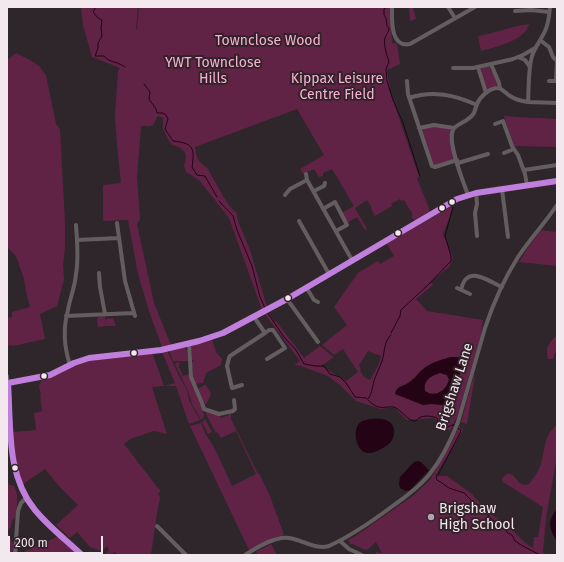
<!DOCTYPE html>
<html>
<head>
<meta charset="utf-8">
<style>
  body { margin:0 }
  #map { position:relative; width:564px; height:562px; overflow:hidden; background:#2e262a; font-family:"Fira Sans",sans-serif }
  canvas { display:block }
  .frame { position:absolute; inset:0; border:8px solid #f3e8ed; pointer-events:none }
  .scale { position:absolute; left:8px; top:536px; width:95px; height:18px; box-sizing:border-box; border:2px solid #f3e8ed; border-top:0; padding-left:5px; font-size:12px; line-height:14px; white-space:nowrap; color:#f3e8ed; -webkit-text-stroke:3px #32232a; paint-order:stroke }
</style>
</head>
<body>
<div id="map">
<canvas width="564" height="562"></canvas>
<div class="frame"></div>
<div class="scale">200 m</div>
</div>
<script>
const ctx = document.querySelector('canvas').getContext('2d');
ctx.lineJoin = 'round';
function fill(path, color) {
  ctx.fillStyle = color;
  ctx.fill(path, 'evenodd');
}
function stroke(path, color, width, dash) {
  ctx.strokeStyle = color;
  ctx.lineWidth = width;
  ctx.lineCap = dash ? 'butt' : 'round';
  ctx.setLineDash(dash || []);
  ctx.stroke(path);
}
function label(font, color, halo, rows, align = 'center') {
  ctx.font = font + ' "Fira Sans",sans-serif';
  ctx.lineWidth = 4;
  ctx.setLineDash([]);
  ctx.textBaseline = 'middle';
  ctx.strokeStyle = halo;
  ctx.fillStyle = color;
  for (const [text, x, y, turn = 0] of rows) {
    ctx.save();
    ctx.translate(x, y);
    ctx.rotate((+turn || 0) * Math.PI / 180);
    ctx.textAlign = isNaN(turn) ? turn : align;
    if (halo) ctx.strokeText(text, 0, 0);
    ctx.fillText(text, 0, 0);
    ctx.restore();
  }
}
fill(new Path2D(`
  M81 7H138L136 29 137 30 139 7H390L392 43 397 44 400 64 387 70 390 88 389 89 390 91 419 177 417 178 430 211 416 220 413 219 411 216 413 215 404 200 402 201 400 199 391 204 392 206 375 216 371 209 372 208 367 200 355 208 367 229 365 230 357 217 347 223 342 213 354 206 332 169 323 173V176L319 177 314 169 303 174 300 169 324 155 297 109 195 147 197 158 200 162 208 169 223 196 231 208 237 213 238 221 250 250 267 307 262 310 229 218 199 180 186 172 184 166 186 157 185 152 179 147 172 145 169 141 163 129V118L158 116C155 119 155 125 151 126 148 127 143 126 141 126L137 177 140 219 137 224 154 303 171 345 162 347 149 311 138 274 128 220 103 221V185L121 183 117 144 115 116 118 71 120 68 92 57 83 25Z
  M409 7H413L416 19 410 21Z
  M529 24C525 41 495 47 481 51L478 36C495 33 512 26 529 24Z
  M16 53 28 59 39 66 46 75 56 124 60 129 65 223V247L63 264 64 280 57 306 40 314 45 339 13 346 12 345 7 346V318L12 317V312L30 307 26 292 24 279 16 256 7 247V60Z
  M489 66 498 84 497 86 489 90 486 89 481 70 482 67Z
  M504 116 517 117 557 119V147L514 146Z
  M430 127 450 128 451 131 454 157V159L434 166 422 129Z
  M452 206 453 208 443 234 453 258 449 267 430 282 433 285 416 299 427 311 483 320 481 334 458 414 450 431 434 418 407 420 394 407 381 409 356 401 341 386 328 376 301 366 294 365 300 361 265 314 268 312 275 322 276 321 304 358 320 346 332 356 334 357 321 366 346 381 358 372 343 349 334 355 322 345 347 325 334 307 358 273 378 261 380 264 394 256 386 243ZM368 351 381 356 379 364 370 380 364 377 360 371 361 370 359 365ZM462 366 456 387 454 398 443 405 431 404 423 405 415 401 398 387 407 384 413 379Z
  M541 230 557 232V266L519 262 527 249Z
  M105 316 106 326 98 327 97 319 98 317Z
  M113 318 116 326H106V319Z
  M555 337H557V347L553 359H548C545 348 548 344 555 337Z
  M212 339 216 352 222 359 221 365 206 373 203 383 195 384 193 378 192 362 194 361 192 360 191 347 193 345Z
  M183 347 187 350 188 360 187 361H173L169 350Z
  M167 350 179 376 187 390 189 400 193 408 200 420 189 424 176 386H164L152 387 167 434 154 431 130 439 124 444 144 470C150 476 154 485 161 491L158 493 160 498 157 513 151 555H119L114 552 111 555 110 554 107 555 105 554 109 550 107 546 102 551 90 547 77 532 70 538 56 525 78 505 59 486 45 469 23 484C15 467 15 450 13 432L36 430 34 413 42 411 40 395H41L39 386 42 379 62 373 72 366 89 360 152 352 164 386 175 383 162 352Z
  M177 362 181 364 178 365 183 376 189 374 188 365V364L189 374 201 405 204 415 203 418 201 420 192 404 188 391 175 364Z
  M440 373 447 375 449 380C446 391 435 398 425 391 423 380 431 376 440 373Z
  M474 375H475L467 424 461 422Z
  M204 385H206L211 394 207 403 206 404 203 401 198 389Z
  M207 412 216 415H220L221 418 229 415V413H231V419L258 474 259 473 270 496 284 535 271 539 249 550 190 426 201 423 205 433 215 449 232 486 256 474 236 431 221 438 217 432 216 433 207 416 206 413Z
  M205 419 212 432 208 434 202 422Z
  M557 424V456L546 518 543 552 546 555H376V552L382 553 376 542 367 550C361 549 356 544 350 544L348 540 357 535 414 495 430 480 453 440 459 426 463 430 435 476H447L472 494 489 513 505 523 524 542 533 548 534 537H538L543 507 503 482 502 479 506 474C518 472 515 488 529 484L537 473 541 464 546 440 550 432Z
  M7 484 14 486 17 494V506L15 518 12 520 11 527 7 531 13 544 12 555H7Z
  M59 536 80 555H17Z
  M271 544 277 555H258L256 552Z`), '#612345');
fill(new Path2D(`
  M450 357H457L462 358V366L456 387 454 398 448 404 443 405 431 404 423 405 395 394C396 386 403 387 408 383 414 380 417 374 422 370 429 363 441 360 450 357ZM440 373 447 375 449 380C446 391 435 398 425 391 423 380 431 376 440 373Z
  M370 419C375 419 384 418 388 421 398 427 395 441 386 446 382 449 374 453 369 453 356 454 351 428 361 422 363 420 367 420 370 419Z
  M418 461 421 462 429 470 410 490 406 491 400 488 399 484 400 477 414 462Z
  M557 509V541C549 529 547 521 557 509Z`), '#240315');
stroke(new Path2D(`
  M96 7 93 12 98 18 102 20 101 28 102 36 98 43V48L95 56H104C108 62 119 62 125 67
  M387 7 384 9V15L386 18 387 26 389 28C389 33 386 34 385 38 383 45 387 55 389 62L386 69 387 81 393 100 403 123 420 176
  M144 84 150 92 149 99 156 109 157 113H163L166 115 168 119 165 129 173 141C193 143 195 148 192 167L197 175 205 176 217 197
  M219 201 233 216 237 230 252 266 260 297 265 308
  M267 312 284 337 296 350 304 364 315 366H324L330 374 340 377 346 383 355 397 366 398 367 399
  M391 333 400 316 401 310 430 283 451 261V256L445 236 453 207
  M368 399C373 393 372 385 375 378 377 373 380 367 382 361 384 355 384 348 386 343 387 340 389 337 391 335
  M368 400C373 405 379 409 387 407 390 407 393 406 396 408 402 411 407 420 414 421 418 421 416 420 419 418 423 415 433 416 437 418L438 422 442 423 448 427 452 425H455
  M458 428 461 430 460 433 438 475 436 477 437 480 442 483 449 488 464 493 474 503 484 509 490 518 499 524 508 533 512 535 515 541 521 545 540 555`), '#240315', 1);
stroke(new Path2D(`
  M392 7C392 20 390 48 410 44L475 7
  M448 7 455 18
  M515 11 531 10 549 12
  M540 40 549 47 553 57 557 61
  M518 57 525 60 530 67
  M491 64 499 83 500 88
  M478 67 486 93
  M453 68H473L513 59 523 55 535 48
  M407 81 408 94 432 166 435 167 457 160
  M549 81H556L557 62
  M409 98C433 90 455 95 477 105
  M528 102 557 103
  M495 124 503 121 512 146 518 155 525 174 527 185
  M419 128 434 125 454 128
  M504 153 514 149
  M458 163 488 154
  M524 170 557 165
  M306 174 307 180 352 260
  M502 189 508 237
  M314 191 324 186 325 183
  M476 193 477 204 475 213 477 236
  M285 195 290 189 307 180
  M468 195C463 181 447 142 453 130 455 124 469 122 474 113 475 110 476 107 477 104 480 97 489 88 498 88 502 88 506 94 510 96 516 100 521 101 528 102 529 87 528 70 532 56 535 47 541 40 545 31 549 23 549 15 550 7
  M323 209 335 202 347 225 336 231
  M299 221 329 274
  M117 223 125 281 135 316
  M77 240 119 238
  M99 273 100 287 105 314
  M306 287 314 300 318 302
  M457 288 470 294
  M461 290C462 286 463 281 467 278 475 271 493 283 502 287
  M287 299 318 342
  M66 316 134 313
  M265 333 269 330H273L285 348 267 359
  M189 343 191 377 202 403 204 409 219 414 233 411 235 409 234 400
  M70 365C64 347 63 328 68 310 70 298 75 287 76 274 79 258 77 241 76 225
  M7 376C14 419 4 467 30 504 44 524 65 538 82 555
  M8 383 30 379 50 375 57 372 74 363 89 358 161 350 199 341 223 333 287 299 457 199 468 195 476 193 557 181
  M242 385 232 388 227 366 229 358 230 356 265 333 254 317
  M157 526 186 555
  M340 541 349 549 362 555
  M15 555 18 511 21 503 26 498
  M245 555C256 548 275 536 289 538 303 540 315 550 329 546 353 535 374 520 394 505 407 496 419 487 429 475 441 460 451 440 458 422L485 328C493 304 504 279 518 257 530 239 545 223 557 205`), '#645d60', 4);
stroke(new Path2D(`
  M8 383 50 375 74 363 89 358 161 350 199 341 223 333 287 299 457 199 476 193 557 181
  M8 383C11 426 6 475 35 510 49 527 66 540 82 555`), '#c07fdc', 6);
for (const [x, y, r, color] of [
  [452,202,3.5,"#f3e8ed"],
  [442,208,3.5,"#f3e8ed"],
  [398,233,3.5,"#f3e8ed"],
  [288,298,3.5,"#f3e8ed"],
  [134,353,3.5,"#f3e8ed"],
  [44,376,3.5,"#f3e8ed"],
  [15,468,3.5,"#f3e8ed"],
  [431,517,4,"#aea4a9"]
]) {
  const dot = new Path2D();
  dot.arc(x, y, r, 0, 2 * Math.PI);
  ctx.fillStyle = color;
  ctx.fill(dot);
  stroke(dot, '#32232a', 1.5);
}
label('14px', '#f7b1d1', '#32232a', [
  ["Townclose Wood",268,41],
  ["YWT Townclose",213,63],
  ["Hills",213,79],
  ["Kippax Leisure",337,79],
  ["Centre Field",337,95]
]);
label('14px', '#f3e8ed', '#32232a', [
  ["Brigshaw Lane",455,387,-72]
]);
label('14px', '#f3e8ed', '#32232a', [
  ["Brigshaw",439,509],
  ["High School",439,525]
], 'left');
</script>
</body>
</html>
